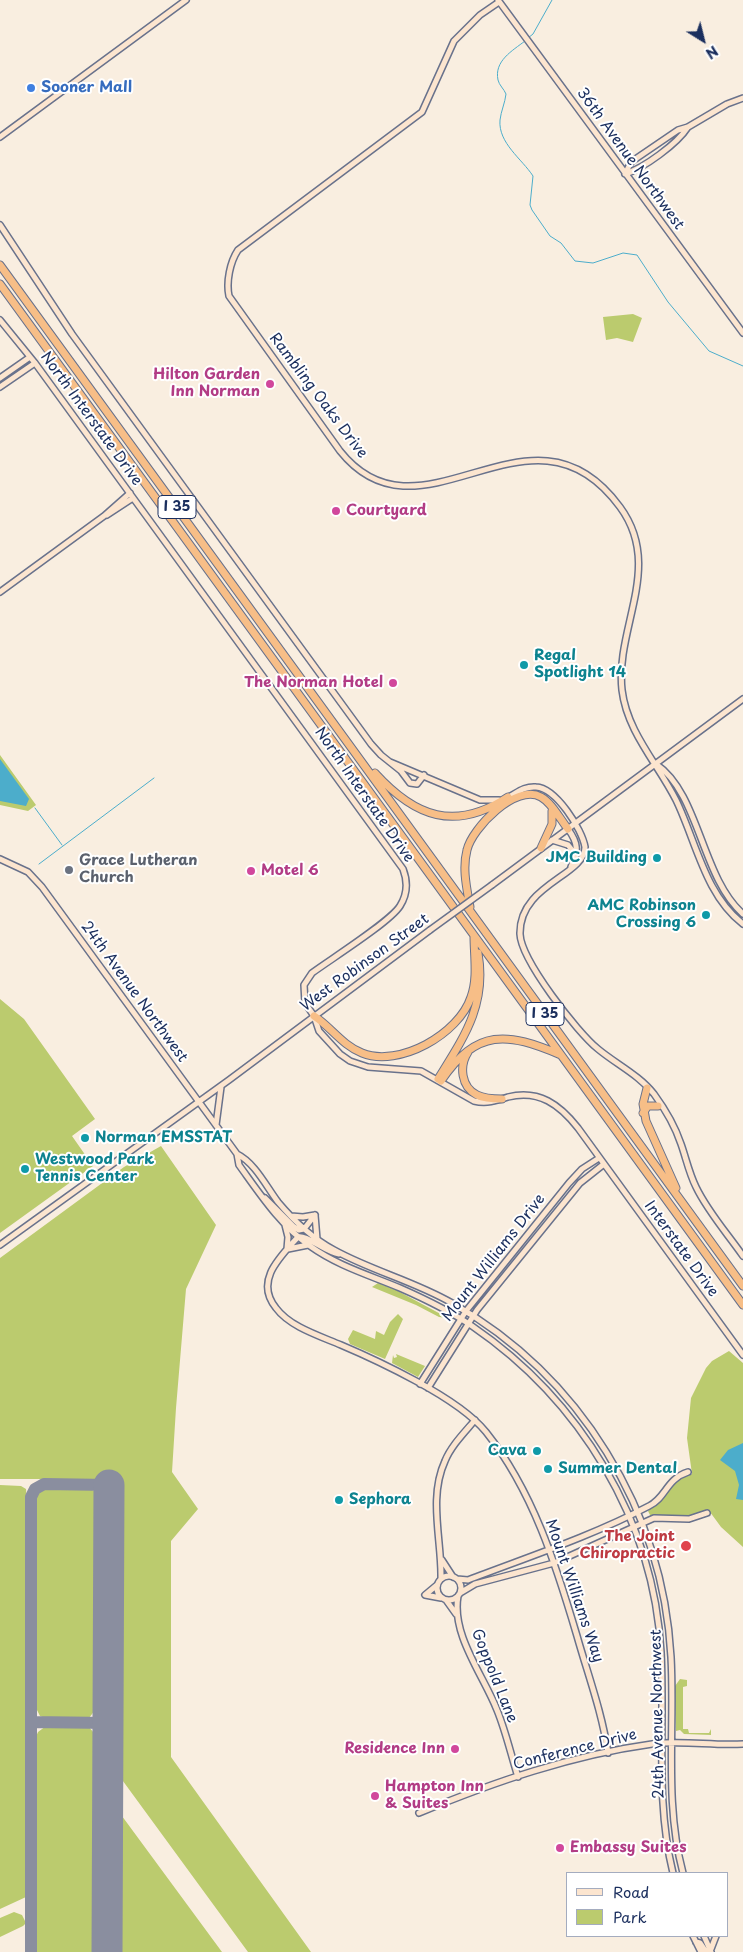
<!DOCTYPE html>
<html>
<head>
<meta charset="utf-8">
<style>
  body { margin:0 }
  #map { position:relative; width:743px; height:1952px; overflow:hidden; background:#f9eee0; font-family:"Playpen Sans",sans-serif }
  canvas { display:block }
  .legend { position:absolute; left:566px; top:1872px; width:162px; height:65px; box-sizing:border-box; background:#fff; border:1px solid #a4acbf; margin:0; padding:6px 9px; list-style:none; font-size:15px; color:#1b2f5e }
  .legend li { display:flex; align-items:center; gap:10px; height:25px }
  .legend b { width:25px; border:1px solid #a4acbf }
  .north { position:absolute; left:678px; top:15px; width:50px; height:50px; -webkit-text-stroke:4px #fff; paint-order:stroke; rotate:144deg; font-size:14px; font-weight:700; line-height:20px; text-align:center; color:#1b2f5e }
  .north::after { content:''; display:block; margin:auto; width:18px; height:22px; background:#1b2f5e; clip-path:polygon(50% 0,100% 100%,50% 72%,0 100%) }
</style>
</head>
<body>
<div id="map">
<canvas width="743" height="1952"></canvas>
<ul class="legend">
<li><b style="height:6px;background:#fce5cf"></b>Road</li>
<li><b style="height:14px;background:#bbcb6e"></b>Park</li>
</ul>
<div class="north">N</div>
</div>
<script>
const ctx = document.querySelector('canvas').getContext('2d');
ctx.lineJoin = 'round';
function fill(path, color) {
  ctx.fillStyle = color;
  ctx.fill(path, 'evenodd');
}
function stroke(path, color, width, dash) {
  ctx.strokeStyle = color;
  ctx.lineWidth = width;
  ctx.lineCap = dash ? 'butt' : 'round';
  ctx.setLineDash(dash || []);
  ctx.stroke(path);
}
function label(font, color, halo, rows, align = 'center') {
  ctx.font = font + ' "Playpen Sans",sans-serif';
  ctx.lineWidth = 4;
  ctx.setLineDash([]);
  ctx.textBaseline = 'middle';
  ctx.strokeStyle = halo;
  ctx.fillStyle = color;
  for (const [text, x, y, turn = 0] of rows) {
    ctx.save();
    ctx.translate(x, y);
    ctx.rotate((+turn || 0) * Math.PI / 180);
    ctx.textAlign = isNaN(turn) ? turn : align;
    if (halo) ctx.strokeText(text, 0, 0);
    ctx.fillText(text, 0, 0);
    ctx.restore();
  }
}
fill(new Path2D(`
  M633 314 642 318 633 342 617 338 606 340 603 317Z
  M0 755 36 805 28 811 0 805Z
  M0 999 24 1019 95 1119 72 1136 93 1166 0 1233Z
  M161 1146 216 1225 186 1289 176 1408 172 1472 198 1509 171 1541V1757L311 1952H248L120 1777V1475L99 1476V1479H0V1258L124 1167Z
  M378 1283 396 1290 448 1318 439 1317 416 1305 372 1287Z
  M398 1314 403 1319 385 1359 350 1344 348 1339 353 1330 375 1339 376 1331 384 1335 390 1322Z
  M729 1351 743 1363V1547L721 1527 710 1512 688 1517H651L648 1511 676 1480 692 1474 687 1438 691 1398 706 1368 712 1361Z
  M396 1354 425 1366 418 1377 392 1363 393 1355 394 1358 397 1357Z
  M0 1485 21 1486 26 1489 27 1504 26 1897 0 1909Z
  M44 1488H89L94 1491 99 1498 98 1706 89 1718H45L40 1716 35 1706 36 1498 38 1491Z
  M680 1679 687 1680V1686L683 1687V1729H688L689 1733H709L711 1729V1735L684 1734 680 1730 676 1731 675 1686Z
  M46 1726 89 1727 98 1738 97 1952H35V1739L38 1732Z
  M119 1812 222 1952H119Z
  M14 1912 22 1915 26 1923 23 1926 0 1937V1918Z`), '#bbcb6e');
fill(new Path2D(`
  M0 759 29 799 26 806 0 801Z
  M743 1443V1500L736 1499 739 1485 735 1471 720 1460 728 1450Z`), '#4cadcb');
stroke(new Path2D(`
  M528 38 533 34 552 0
  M525 41C512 51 494 61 498 80 499 85 504 89 506 94 505 103 501 111 500 120 498 143 522 159 533 176L530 205 532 210 550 236 561 243 575 261 593 263 623 253 637 255 668 302 709 351 743 366
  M35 808 62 845
  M39 864 154 778`), '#4cadcb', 1);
stroke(new Path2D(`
  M31 1722 109 1723
  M31 1952V1497L35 1489 44 1484 109 1485`), '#8a8e9f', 12);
stroke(new Path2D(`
  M107 1952 109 1485`), '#8a8e9f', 31);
const secondary = new Path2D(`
  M498 0 743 333
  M499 2 480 15 454 41 422 112 238 250C230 262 226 282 229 296L340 451C422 554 531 385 620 507 664 567 615 627 622 690 627 732 658 764 676 800 696 841 705 895 743 924
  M0 137 186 0
  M625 174 631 162 678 130 688 127 727 104 743 98
  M625 174C644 168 677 144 688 127
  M0 225 72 334 371 744 381 755 401 771 410 783 417 784 424 775
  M0 320 35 363 403 869C408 882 407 895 400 906 390 922 331 959 312 973L304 985 305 1003 314 1016 319 1031 340 1054 350 1061 368 1067 421 1071 474 1101C486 1104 496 1101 508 1097 539 1089 560 1105 578 1128L743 1355
  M0 378 30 357
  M0 387 35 363
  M107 515 133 498
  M0 592 104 516 130 493
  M390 762 480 800H499
  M656 764C700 794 701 877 743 914
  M507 798C517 793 524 786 536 787 556 788 582 829 585 847 585 876 519 884 520 934 521 960 577 1032 598 1049 616 1064 639 1075 654 1094 665 1109 675 1126 681 1144 686 1158 689 1173 696 1187 708 1212 727 1233 743 1256
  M568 829C579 844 578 851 571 867
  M552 840 568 845 576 855
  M0 859 28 872 42 887 237 1154 239 1165C260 1194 280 1225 310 1246 338 1266 369 1275 400 1288 425 1299 450 1311 472 1326 580 1400 654 1520 661 1652 665 1726 655 1800 673 1873
  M492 885 743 699
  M216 1125 221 1087
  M237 1154C255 1163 266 1186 278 1202 294 1221 312 1238 334 1250 372 1271 414 1281 452 1303 580 1376 663 1510 671 1657 675 1729 664 1802 683 1873
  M265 1198 294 1227 299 1230 304 1229
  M315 1215 317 1239
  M291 1216 303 1217 315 1215
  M285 1225 288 1237 287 1249
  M304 1229 315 1215
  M0 1245 229 1080 430 930
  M288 1249 308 1245
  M339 1254C326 1252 305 1234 298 1237 280 1257 254 1281 276 1308 290 1327 320 1336 341 1345 367 1356 392 1368 416 1381 440 1394 469 1411 486 1432 533 1491 556 1565 577 1636 588 1675 602 1712 608 1753
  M420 1384 466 1311 569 1183 582 1169 599 1158
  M428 1388 477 1310 580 1183 604 1164
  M442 1560 453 1577
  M437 1588a12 12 0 1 1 24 0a12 12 0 1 1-24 0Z
  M441 1579C442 1541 428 1498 445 1461 451 1446 464 1433 475 1420
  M457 1579 468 1580C528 1557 592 1536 649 1506 666 1498 666 1479 688 1472
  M437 1585 425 1595 441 1598
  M460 1593 475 1584 554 1563 654 1518 689 1519 707 1513
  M458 1596C451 1635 484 1676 497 1710 506 1732 511 1755 518 1777
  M446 1600 456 1614
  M419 1813C494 1782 572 1755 652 1744 682 1740 713 1746 743 1744
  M693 1936 701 1952
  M704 1936 711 1952
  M696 1942 700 1943 706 1952
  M711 1949 716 1936`);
const highway = new Path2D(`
  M0 265 743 1286
  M0 284 743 1305
  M375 773C415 817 455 832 508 797
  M541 848 552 824V811
  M470 907C467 889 462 869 467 850 472 828 516 783 541 797 552 803 560 819 568 829
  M314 1016C331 1027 342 1045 362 1053 399 1068 459 1034 471 997 478 978 474 956 474 936
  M468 1052C459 1066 461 1087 477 1095 485 1099 494 1099 502 1099
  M438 1079C464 1037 487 1005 478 953
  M441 1081C477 1028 507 1032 561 1055
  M647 1088 643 1104 646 1121 676 1188
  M643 1113 648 1106H658`);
stroke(secondary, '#69728c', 8);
stroke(highway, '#69728c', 9);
stroke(secondary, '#fce5cf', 5);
stroke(highway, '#f7be87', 7);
const secondaryBridge = new Path2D(`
  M430 930 492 885`);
stroke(secondaryBridge, '#69728c', 8, []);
stroke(secondaryBridge, '#fce5cf', 5);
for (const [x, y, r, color] of [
  [31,88,5,"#3f7fe0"],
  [270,384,5,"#d1479c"],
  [336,511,5,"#d1479c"],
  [524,665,5,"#0f9aa8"],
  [393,683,5,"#d1479c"],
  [657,858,5,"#0f9aa8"],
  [69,870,5,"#6b7280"],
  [251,871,5,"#d1479c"],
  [706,915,5,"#0f9aa8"],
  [85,1138,5,"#0f9aa8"],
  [25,1169,5,"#0f9aa8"],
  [537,1451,5,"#0f9aa8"],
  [548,1469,5,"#0f9aa8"],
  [339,1500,5,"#0f9aa8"],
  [686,1546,6,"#e0444e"],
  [455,1749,5,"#d1479c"],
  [375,1796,5,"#d1479c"],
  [560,1848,5,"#d1479c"]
]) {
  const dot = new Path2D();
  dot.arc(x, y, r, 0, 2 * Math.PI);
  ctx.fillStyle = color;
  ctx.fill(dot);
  stroke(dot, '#fff', 2);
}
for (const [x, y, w] of [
  [177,507,38],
  [545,1014,38]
]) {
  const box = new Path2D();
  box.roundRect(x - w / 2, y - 11.5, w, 23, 4);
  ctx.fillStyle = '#fff';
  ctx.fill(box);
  stroke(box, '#1b2f5e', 1);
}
label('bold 14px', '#1b2f5e', null, [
  ["I 35",177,507],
  ["I 35",545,1014]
]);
label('bold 15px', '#366cbe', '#fff', [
  ["Sooner Mall",41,88]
], 'left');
label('15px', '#1b2f5e', '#fff', [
  ["36th Avenue Northwest",630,159,54],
  ["Rambling Oaks Drive",318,396,53],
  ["North Interstate Drive",91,419,54],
  ["North Interstate Drive",364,795,55],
  ["West Robinson Street",365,963,-36],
  ["24th Avenue Northwest",134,992,54],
  ["Interstate Drive",681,1249,54],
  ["Mount Williams Drive",494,1258,-52],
  ["Mount Williams Way",574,1591,71],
  ["Goppold Lane",494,1676,68],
  ["24th Avenue Northwest",658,1714,-91],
  ["Conference Drive",575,1750,-14]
]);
label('bold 15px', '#b23c85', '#fff', [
  ["Hilton Garden",260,375,"right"],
  ["Inn Norman",260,392,"right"],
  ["Courtyard",346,511],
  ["The Norman Hotel",383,683,"right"],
  ["Motel 6",261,871],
  ["Residence Inn",445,1749,"right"],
  ["Hampton Inn",385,1787],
  ["& Suites",385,1804],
  ["Embassy Suites",570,1848]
], 'left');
label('bold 15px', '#0d838f', '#fff', [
  ["Regal",534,656],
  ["Spotlight 14",534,673],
  ["JMC Building",647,858,"right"],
  ["AMC Robinson",696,906,"right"],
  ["Crossing 6",696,923,"right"],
  ["Norman EMSSTAT",95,1138],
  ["Westwood Park",35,1160],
  ["Tennis Center",35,1177],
  ["Cava",527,1451,"right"],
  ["Summer Dental",558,1469],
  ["Sephora",349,1500]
], 'left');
label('bold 15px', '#5b616d', '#fff', [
  ["Grace Lutheran",79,861],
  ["Church",79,878]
], 'left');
label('bold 15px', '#be3a42', '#fff', [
  ["The Joint",675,1537],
  ["Chiropractic",675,1554]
], 'right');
</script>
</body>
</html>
